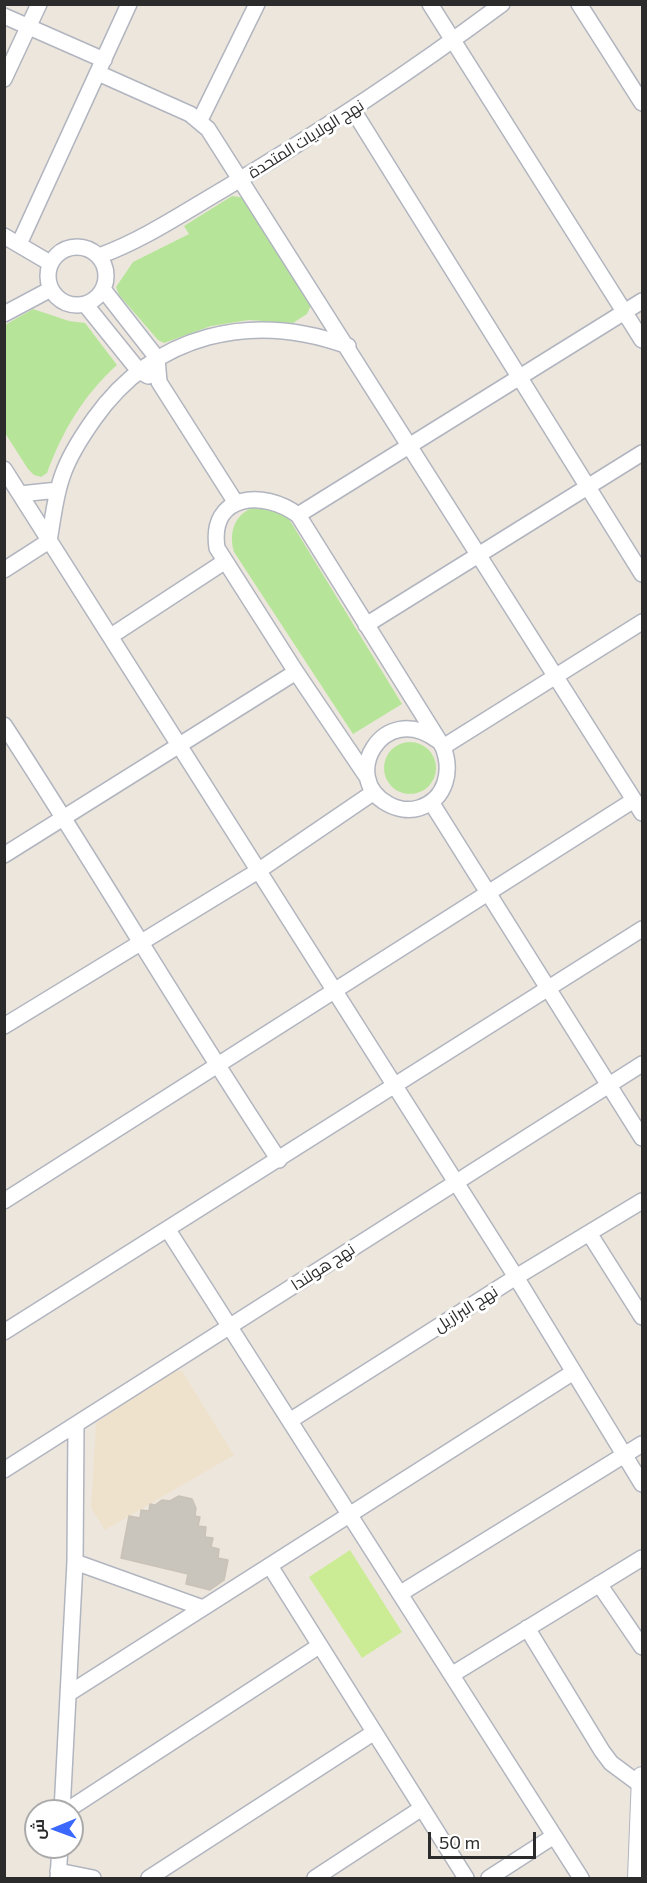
<!DOCTYPE html>
<html>
<head>
<meta charset="utf-8">
<style>
  body { margin:0 }
  #map { position:relative; width:647px; height:1883px; overflow:hidden; background:#ede6dd; font-family:Commissioner,Cairo,sans-serif }
  canvas { display:block }
  .frame { position:absolute; inset:0; border:6px solid #2b2b2b; pointer-events:none }
  .north { position:absolute; left:24px; top:1799px; width:60px; height:60px; box-sizing:border-box; background:#fff; border:2px solid #aaa; border-radius:50%; rotate:269deg; font-size:16px; font-weight:700; line-height:24px; text-align:center; color:#2b2b2b }
  .north::after { content:''; display:block; margin:auto; width:21px; height:27px; background:#3b68fd; clip-path:polygon(50% 0,100% 100%,50% 72%,0 100%) }
  .scale { position:absolute; left:428px; top:1832px; width:108px; height:27px; box-sizing:border-box; border:3px solid #2b2b2b; border-top:0; padding-left:8px; font-size:18px; line-height:21px; white-space:nowrap; color:#2b2b2b; -webkit-text-stroke:4px #fff; paint-order:stroke }
</style>
</head>
<body>
<div id="map">
<canvas width="647" height="1883"></canvas>
<div class="frame"></div>
<div class="north">ش</div>
<div class="scale">50 m</div>
</div>
<script>
const ctx = document.querySelector('canvas').getContext('2d');
ctx.lineJoin = 'round';
function fill(path, color) {
  ctx.fillStyle = color;
  ctx.fill(path, 'evenodd');
}
function stroke(path, color, width, dash) {
  ctx.strokeStyle = color;
  ctx.lineWidth = width;
  ctx.lineCap = dash ? 'butt' : 'round';
  ctx.setLineDash(dash || []);
  ctx.stroke(path);
}
function label(font, color, halo, rows, align = 'center') {
  ctx.font = font + ' Commissioner,Cairo,sans-serif';
  ctx.lineWidth = 6;
  ctx.setLineDash([]);
  ctx.textBaseline = 'middle';
  ctx.strokeStyle = halo;
  ctx.fillStyle = color;
  for (const [text, x, y, turn = 0] of rows) {
    ctx.save();
    ctx.translate(x, y);
    ctx.rotate((+turn || 0) * Math.PI / 180);
    ctx.textAlign = isNaN(turn) ? turn : align;
    if (halo) ctx.strokeText(text, 0, 0);
    ctx.fillText(text, 0, 0);
    ctx.restore();
  }
}
fill(new Path2D(`
  M182 1371 234 1455 105 1530 91 1508 96 1423 171 1372Z`), '#efe2cd');
fill(new Path2D(`
  M232 196 247 198 312 303 307 314 293 323 249 320 211 326 164 343 158 340 119 295 116 287 133 262 189 234 184 226Z
  M33 309 69 321 85 323 117 365C83 396 63 430 47 473L41 477 34 475 28 469 5 433V325Z
  M264 505 282 512 289 519 402 704 353 734 234 552C227 527 239 508 264 505Z
  M384 768a26 26 0 1 1 52 0a26 26 0 1 1-52 0Z`), '#b6e599');
fill(new Path2D(`
  M350 1550 402 1632 362 1658 309 1577Z`), '#cbec95');
const building = new Path2D(`
  M179 1496 192 1499 196 1508 195 1516 200 1517 198 1526 206 1527 205 1537 213 1538 211 1547 219 1549 218 1558 228 1560 224 1580 210 1590 186 1584 188 1574 121 1558 129 1516 140 1518 141 1510 149 1511 150 1504 155 1505 162 1500 170 1501Z`);
fill(building, '#c9c4bc');
stroke(building, '#c9c2b7', 1.5);
const minor = new Path2D(`
  M430 4 642 340
  M579 4 642 103
  M4 16 104 60
  M4 79 39 4
  M353 110 642 574
  M200 120 257 4
  M4 236 50 263
  M20 242 129 4
  M48 276a29 29 0 1 1 58 0a29 29 0 1 1-58 0Z
  M99 256C143 240 183 213 224 189 320 132 412 71 502 4
  M103 289 157 358 159 382 236 503
  M85 304 139 371 148 376
  M4 314 51 289
  M4 469 516 1277 642 1484
  M20 494 58 490
  M298 515 642 301
  M4 570 49 541C53 519 55 495 63 474 70 454 82 436 94 419 155 333 252 311 348 346
  M366 625 642 453
  M111 636 224 562
  M296 672 217 548C209 494 263 489 298 515L443 747C452 770 447 799 419 808 409 811 397 809 388 804 339 778 383 700 437 740
  M4 725C98 869 184 1017 279 1160
  M443 747 642 622
  M634 800 642 813
  M431 802 642 1138
  M4 855 296 672 367 777
  M4 1026 258 871 374 792
  M4 1201 634 800 208 129 190 114 98 73
  M168 1230 581 1878
  M589 1233 642 1317
  M4 1332 642 929
  M291 1420 516 1277 642 1201
  M4 1470 642 1064
  M75 1562 203 1608
  M270 1566 466 1878
  M599 1584 642 1647
  M401 1593 642 1444
  M527 1628 602 1751 611 1763 642 1786
  M453 1674 642 1558
  M68 1694 572 1373
  M62 1811 75 1562 76 1425
  M66 1811 319 1646
  M58 1871 93 1878
  M58 1878 60 1847
  M149 1878 373 1733
  M315 1878 422 1808
  M489 1878 554 1836`);
const tertiary = new Path2D(`
  M638 1878 642 1777`);
stroke(minor, '#b1b5bf', 18);
stroke(tertiary, '#b1b5bf', 22);
stroke(minor, '#fff', 15);
stroke(tertiary, '#fff', 20);
label('16px', '#2b2b2b', '#fff', [
  ["نهج الولايات المتحدة",306,139,-32],
  ["نهج هولندا",323,1267,-33],
  ["نهج البرازيل",466,1309,-32]
]);
</script>
</body>
</html>
